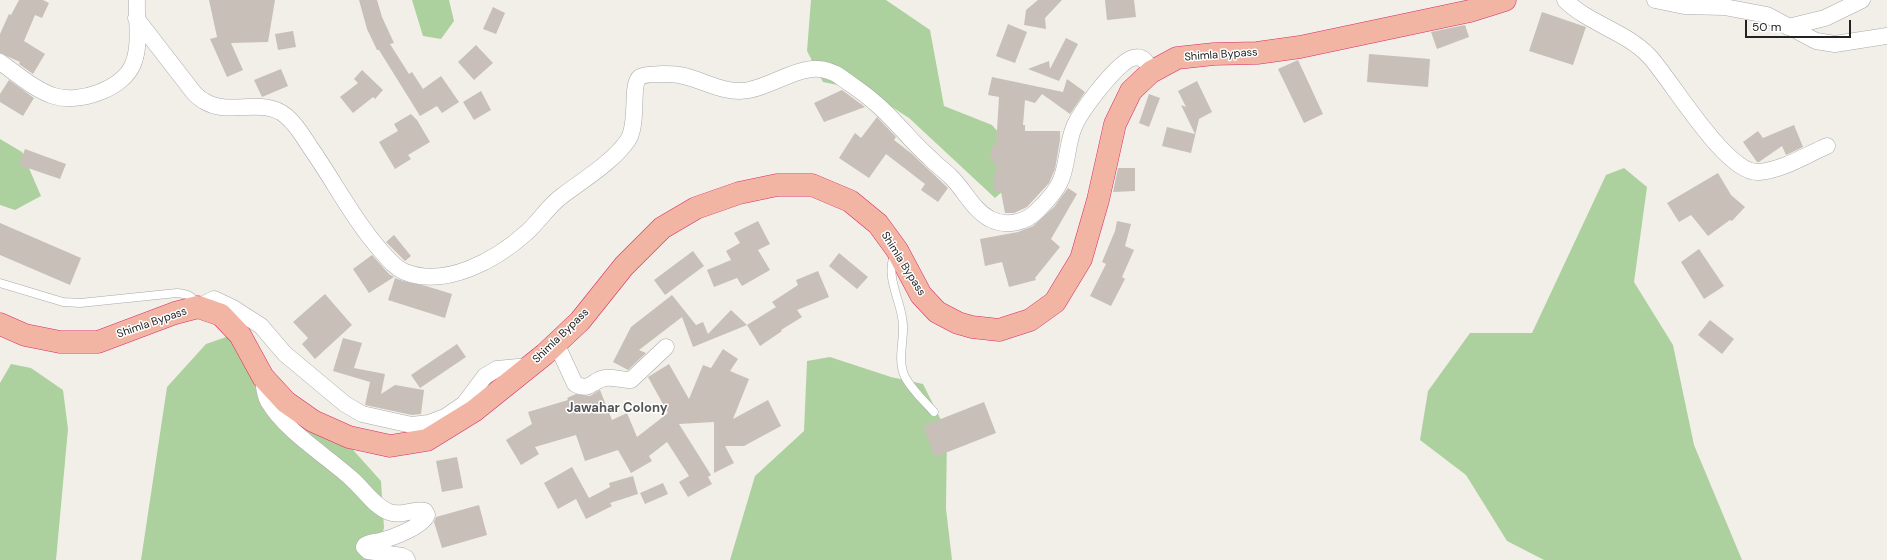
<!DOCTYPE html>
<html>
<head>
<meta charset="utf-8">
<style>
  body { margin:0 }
  #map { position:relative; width:1887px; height:560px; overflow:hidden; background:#f2efe9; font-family:"DM Sans",sans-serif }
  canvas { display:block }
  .scale { position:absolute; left:1745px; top:20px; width:106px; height:18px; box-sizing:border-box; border:2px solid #222; border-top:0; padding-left:5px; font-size:12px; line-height:14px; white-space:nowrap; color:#222; -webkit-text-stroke:3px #fff; paint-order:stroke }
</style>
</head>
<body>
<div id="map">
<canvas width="1887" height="560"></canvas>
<div class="scale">50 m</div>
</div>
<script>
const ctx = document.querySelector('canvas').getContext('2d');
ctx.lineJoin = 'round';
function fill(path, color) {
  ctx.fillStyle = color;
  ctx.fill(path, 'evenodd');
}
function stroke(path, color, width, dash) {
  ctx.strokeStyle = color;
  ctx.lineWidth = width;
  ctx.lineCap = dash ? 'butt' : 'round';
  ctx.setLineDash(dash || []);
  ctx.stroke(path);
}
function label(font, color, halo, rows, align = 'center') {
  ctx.font = font + ' "DM Sans",sans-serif';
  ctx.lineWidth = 3;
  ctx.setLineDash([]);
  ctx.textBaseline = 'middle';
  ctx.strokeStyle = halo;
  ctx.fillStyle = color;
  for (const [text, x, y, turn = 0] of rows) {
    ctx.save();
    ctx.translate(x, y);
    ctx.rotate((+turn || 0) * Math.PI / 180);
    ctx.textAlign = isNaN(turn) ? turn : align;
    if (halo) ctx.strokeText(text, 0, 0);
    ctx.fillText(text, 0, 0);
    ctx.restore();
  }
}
fill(new Path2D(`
  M412 0H449L454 21 441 39 423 36Z
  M811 0H886L930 30 944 106 992 125 1014 150 1011 184 995 198 909 118 867 91 823 82 807 51Z
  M0 139 22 152 41 196 15 210 0 205Z
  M1624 168 1647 187 1634 282 1673 345 1694 445 1742 560H1544L1507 541 1466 475 1420 440 1428 391 1470 333H1532L1606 175Z
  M229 336 273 411 337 432 381 481 384 528 374 560H141L167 387 206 344Z
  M830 357 891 377 923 384 947 432 946 509 952 560H730L755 476 804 431 807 361Z
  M11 364 31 368 63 390 68 429 56 560H0V383Z`), '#add19e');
fill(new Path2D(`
  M19 0H43L49 3 42 18 35 15 24 41 45 54 33 74 19 64 20 62 0 53V34L9 14 11 15Z
  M209 0H275L268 42 231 43 243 70 227 77 210 39 217 37Z
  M359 0H377L382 17 394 43 390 44 409 74 412 72 423 89 441 76 459 102 442 113 437 106 420 116 379 50H377L367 29Z
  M1038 0H1062L1045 18 1046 29 1024 25 1026 10Z
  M1105 0H1134L1136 17 1107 20Z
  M493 7 505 13 496 34 483 29Z
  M1542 12 1586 27 1573 65 1529 51Z
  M1008 24 1027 32 1015 63 996 56Z
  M1465 25 1469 37 1437 49 1431 32Z
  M293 31 296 47 278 50 275 34Z
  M1066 38 1078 44 1059 81 1028 69 1049 61 1050 69Z
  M476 45 493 63 474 80 458 62Z
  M1369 54 1430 59 1428 87 1367 82Z
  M1298 60 1323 114 1304 123 1278 69Z
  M281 69 288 86 262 97 254 80Z
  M362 70 383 90 375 99 373 97 353 113 340 97 358 83 354 79Z
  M992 77 1063 92 1067 79 1085 92 1070 114 1042 94 1035 103 1025 100 1023 125H1025V131H1060V140L1055 169 1049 183 1027 207 1014 213H1005L1001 192 993 191 996 162 990 161 992 145 996 146 999 97 988 95Z
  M9 80 34 98 23 116 0 102V94Z
  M1197 81 1212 112 1199 119 1191 153 1162 146 1167 127 1195 134 1181 105 1186 107 1178 91Z
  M842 90 865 107 824 122 814 103Z
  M481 91 491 110 474 120 463 102Z
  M1149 94 1160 98 1149 127 1139 123Z
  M411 114 417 120 430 142 408 155 411 159 395 169 379 142 398 131 394 124Z
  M877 117 896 137 894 140 912 154 948 188 938 202 921 190 925 184 886 154 869 178 839 158 855 133 861 138Z
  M1794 125 1803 147 1786 155 1782 146 1759 162H1757L1743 142 1758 131 1763 138Z
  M25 149 66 164 60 179 19 165Z
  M1118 168H1135V191L1113 192Z
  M1718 173 1731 195 1745 207 1732 221 1730 220 1708 236 1691 215 1679 222 1667 203Z
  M1068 188 1077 194 1051 239 1060 247 1035 278 1036 280 1009 287 1002 262 985 266 980 239 1018 232 1033 226 1054 207Z
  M758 221 770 244 758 250 770 270 742 286 737 278 714 287 707 270 731 260 726 251 740 243 734 233Z
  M1117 221 1131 224 1125 246 1134 250 1122 277 1125 279 1111 306 1090 296 1106 264 1102 262 1115 231Z
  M0 223 81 258 70 285 0 255Z
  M394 235 411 256 405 261 386 242Z
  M1699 249 1724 286 1704 299 1681 262Z
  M693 251 704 266 665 295 654 280Z
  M839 253 868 277 857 289 829 266Z
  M372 255 389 274 394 277 369 293 353 269Z
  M818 271 829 297 797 310 802 317 781 330 782 331 760 346 747 325 693 347 682 317 639 350 646 353 628 370 613 362 631 327 672 295 696 325 703 322 708 334 731 310 747 325 776 307 772 302 798 285 796 280Z
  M395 278 403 281 426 286 452 294 445 318 388 300Z
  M325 294 352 325 315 359 302 344 308 338 293 322Z
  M1710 320 1734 339 1722 354 1698 335Z
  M343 338 362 343 354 368 385 374 381 394 395 385 424 390 421 414 412 415 365 405 370 382 333 371Z
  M457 344 466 357 420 388 411 375Z
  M723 349 738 359 730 371 749 379 733 419 768 400 781 426 744 446H725L734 463 714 473V422L679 424 711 475 708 477 712 484 688 497 679 482 689 476 667 442 649 456 652 461 631 473 618 450 585 461 576 435 535 447 539 454 521 465 506 440 532 424 528 412 568 400 567 398 576 394 590 396 600 390 612 420 627 413 637 437 668 413 648 377 669 364 689 399 703 365 711 368Z
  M984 402 996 433 935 457 923 426Z
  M457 457 463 488 442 492 436 461Z
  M572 467 589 498 610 487 609 483 633 476 638 494 610 503 612 506 586 519 576 499 558 509 544 483Z
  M663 483 668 494 645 504 640 493Z
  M479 505 487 535 442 548 434 522 436 517Z`), '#c7bfb8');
const service = new Path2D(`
  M895 254C884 277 902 301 903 325 904 341 897 361 905 377 912 390 924 401 934 412
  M0 283 63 302 80 303 177 293C186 294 193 295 197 305`);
const minor = new Path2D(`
  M1565 0C1589 24 1625 31 1649 56 1671 79 1726 175 1759 172 1783 170 1806 155 1827 146
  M1655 0 1684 6 1724 7 1767 15 1816 41 1835 44 1887 36
  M136 18 194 93C197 96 200 99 204 101 229 117 263 96 286 116 296 124 303 136 310 147 334 181 353 219 381 251 388 259 395 268 405 272 446 288 496 260 526 233 539 222 548 206 562 196 583 180 613 162 628 140 639 123 630 84 640 77 645 73 672 74 679 75 703 79 724 95 749 90 781 84 810 54 842 78 853 86 864 93 874 102 894 118 910 141 930 158 936 165 943 169 950 176 964 189 972 209 990 219 1006 227 1026 223 1038 210 1046 202 1054 194 1059 184 1068 168 1066 146 1074 127 1080 112 1118 61 1133 58 1144 55 1148 64 1151 72
  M1788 27 1825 18 1862 0
  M0 62C17 74 35 90 54 96 79 104 123 89 133 64 141 45 136 20 137 0
  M198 307 214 299 233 308 261 326 285 354 345 404 362 414 398 422 412 425 429 423 445 417 464 404 485 376 497 369 529 366
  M556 343 575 384C591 392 592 380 605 378 613 377 622 380 631 380L666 347
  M263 377C264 386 264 394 268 401 286 432 327 456 353 480 364 490 374 506 389 512 401 517 413 508 425 511L427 515C422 527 392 538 380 541 375 542 370 542 365 545L364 547 368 551 402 556 406 558 407 560`);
const trunk = new Path2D(`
  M0 324 25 335 60 342H98L175 313 198 307 221 315 240 335 263 377 286 402 313 421 349 437 390 446 427 440 474 411 545 354 580 321 624 266 662 228 696 208 739 193 777 185H812L850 201 878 224 897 250 921 295 937 312 958 323 972 327 999 330 1030 320 1055 302 1081 259 1098 200 1115 124 1131 91 1151 72 1177 58 1214 54 1257 53 1300 47 1470 11 1505 0`);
stroke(service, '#a9a9a9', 9);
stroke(minor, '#a9a9a9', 17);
stroke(trunk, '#dc2a67', 23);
stroke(service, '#fff', 8);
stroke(minor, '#fff', 16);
stroke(trunk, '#f2b4a3', 22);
label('11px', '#222', '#fff', [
  ["Shimla Bypass",1221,55,-4],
  ["Shimla Bypass",903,264,58],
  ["Shimla Bypass",152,323,-19],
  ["Shimla Bypass",561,336,-44]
]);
label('bold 13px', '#555', '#fff', [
  ["Jawahar Colony",617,409]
]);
</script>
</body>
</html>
